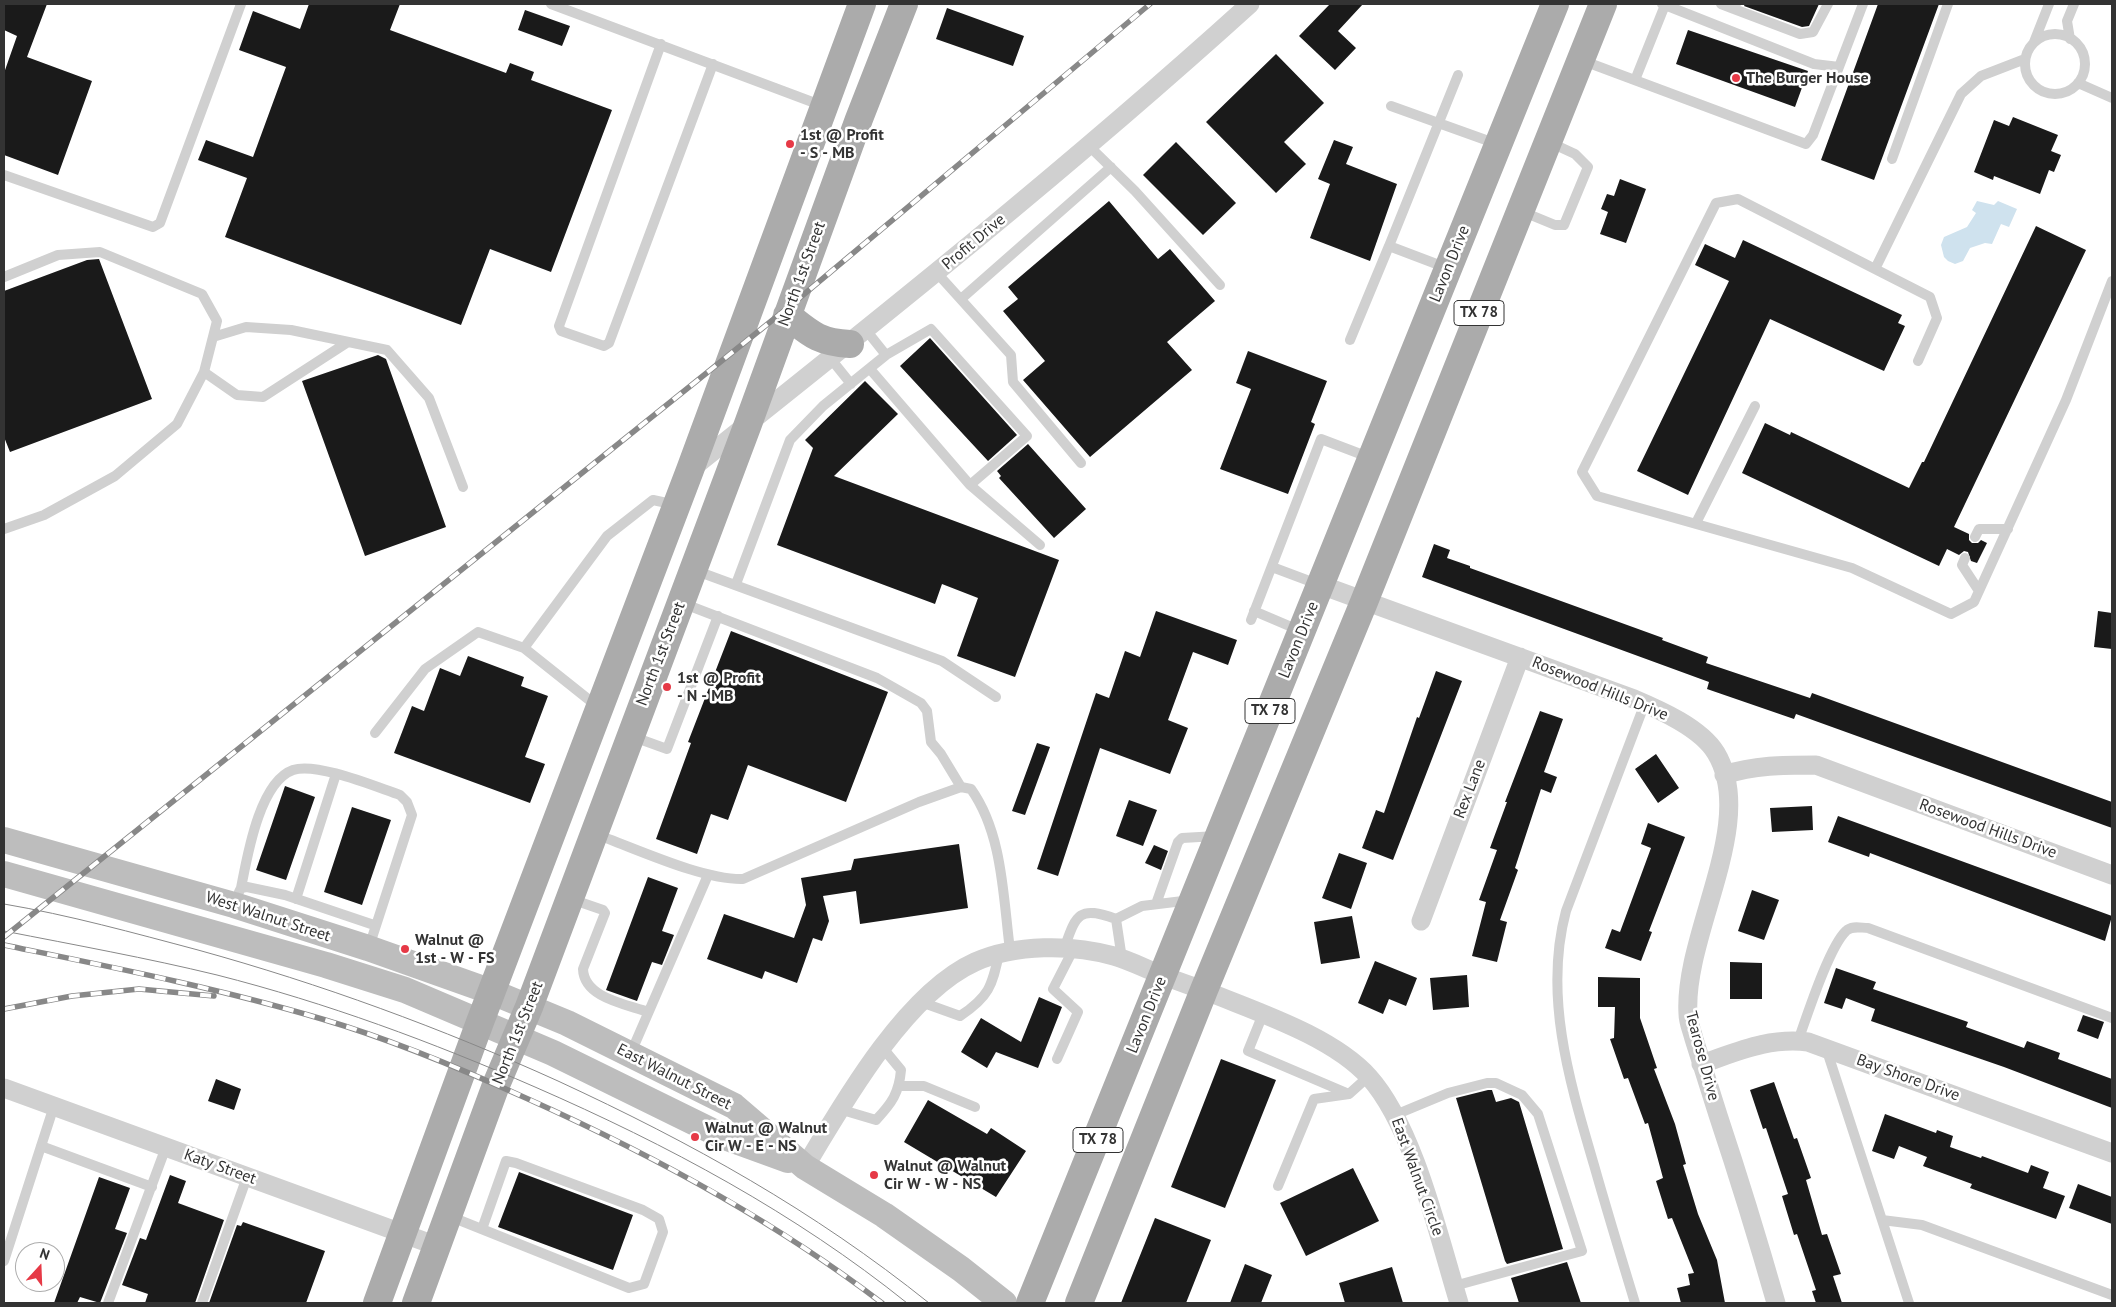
<!DOCTYPE html>
<html>
<head>
<meta charset="utf-8">
<style>
  body { margin:0 }
  #map { position:relative; width:2116px; height:1307px; overflow:hidden; background:#fff; font-family:"PT Sans",sans-serif }
  canvas { display:block }
  .frame { position:absolute; inset:0; border:5px solid #333; pointer-events:none }
  .north { position:absolute; left:15px; top:1242px; width:50px; height:50px; box-sizing:border-box; background:#fff; border:1px solid #adadad; border-radius:50%; rotate:20deg; font-size:14px; font-weight:700; line-height:20px; text-align:center; color:#333 }
  .north::after { content:''; display:block; margin:auto; width:18px; height:22px; background:#e63946; clip-path:polygon(50% 0,100% 100%,50% 72%,0 100%) }
</style>
</head>
<body>
<div id="map">
<canvas width="2116" height="1307"></canvas>
<div class="frame"></div>
<div class="north">N</div>
</div>
<script>
const ctx = document.querySelector('canvas').getContext('2d');
ctx.lineJoin = 'round';
function fill(path, color) {
  ctx.fillStyle = color;
  ctx.fill(path, 'evenodd');
}
function stroke(path, color, width, dash) {
  ctx.strokeStyle = color;
  ctx.lineWidth = width;
  ctx.lineCap = dash ? 'butt' : 'round';
  ctx.setLineDash(dash || []);
  ctx.stroke(path);
}
function label(font, color, halo, rows, align = 'center') {
  ctx.font = font + ' "PT Sans",sans-serif';
  ctx.lineWidth = 5;
  ctx.setLineDash([]);
  ctx.textBaseline = 'middle';
  ctx.strokeStyle = halo;
  ctx.fillStyle = color;
  for (const [text, x, y, turn = 0] of rows) {
    ctx.save();
    ctx.translate(x, y);
    ctx.rotate((+turn || 0) * Math.PI / 180);
    ctx.textAlign = isNaN(turn) ? turn : align;
    if (halo) ctx.strokeText(text, 0, 0);
    ctx.fillText(text, 0, 0);
    ctx.restore();
  }
}
fill(new Path2D(`
  M1977 201 1994 205 1998 201 2017 209 2009 227 2001 224 1992 244 1985 243 1970 248 1963 261 1955 264 1948 261 1944 257 1941 245 1944 237 1967 227 1976 213 1972 210Z`), '#cfe2ee');
fill(new Path2D(`
  M4 4H47L27 57 92 81 58 175 4 155V73L17 36 4 30Z
  M309 4H400L390 30 506 73 510 63 534 72 531 80 612 110 551 272 490 249 461 325 225 237 247 178 198 160 206 140 253 157 286 67 239 50 253 11 300 29Z
  M1330 4H1363L1338 31 1356 48 1335 70 1299 36Z
  M1745 4H1819L1809 26 1802 27 1744 6Z
  M1878 4H1939L1874 180 1821 160Z
  M947 8 1024 36 1013 66 936 39Z
  M525 10 570 26 562 46 518 30Z
  M1688 30 1808 71 1795 107 1676 64Z
  M1276 54 1324 103 1284 142 1306 164 1276 193 1206 122Z
  M2013 117 2058 135 2051 151 2061 155 2054 172 2049 170 2040 194 1994 176 1993 180 1974 172 1994 120 2009 126Z
  M1334 140 1353 147 1346 164 1397 184 1370 261 1310 238 1330 184 1318 179Z
  M1176 142 1236 203 1203 235 1143 175Z
  M1620 179 1646 189 1626 243 1600 234 1608 212 1601 209 1607 194 1614 196Z
  M1109 201 1158 259 1170 249 1215 301 1167 342 1192 370 1090 457 1023 380 1045 361 1003 311 1018 299 1008 287Z
  M2036 226 2086 250 1954 527 1969 534V540L1972 543H1978L1981 540 1987 543 1977 563 1971 561 1968 552 1964 551 1959 555 1947 549 1939 566 1742 473 1765 423 1790 435 1791 432 1909 488 1922 462H1924Z
  M1743 240 1902 315 1898 323 1905 326 1884 371 1770 319 1688 495 1637 471 1729 281 1695 265 1705 244 1735 258Z
  M99 259 152 399 10 452 4 437V291L87 260Z
  M930 338 1017 435 988 461 900 366Z
  M1248 351 1327 381 1311 422 1315 424 1288 494 1220 469 1251 389 1236 383Z
  M378 355 386 359 446 527 365 556 302 381Z
  M865 381 898 414 834 476 1059 560 1015 677 957 656 978 598 942 584 935 604 777 545 813 448 805 440Z
  M1028 444 1086 509 1054 538 999 478 1001 476 997 471Z
  M1434 544 1450 550 1447 558 1470 566V568L1663 638 1662 640 1708 657 1706 663 1810 698 1812 693 2112 802V828L1796 714 1794 719 1707 689 1709 682 1422 577Z
  M1156 611 1237 640 1228 665 1193 652 1168 720 1188 728 1170 774 1100 748 1058 876 1037 869 1096 693 1109 698 1125 651 1140 657Z
  M2098 611 2112 613V649L2094 647Z
  M731 631 888 692 846 802 748 765 728 820 711 814 697 854 656 839 691 743 688 742Z
  M468 656 524 677 521 686 548 696 525 757 545 764 530 803 394 753 412 706 424 711 440 668 460 676Z
  M1436 671 1462 681 1393 860 1362 848 1376 810 1384 813 1417 717 1419 718Z
  M1540 711 1563 719 1544 772 1557 777 1551 793 1541 789 1515 868 1518 870 1500 920 1507 922 1497 962 1472 956 1486 902 1479 900 1497 850 1490 848 1507 802H1505Z
  M1037 743 1050 747 1025 815 1012 811Z
  M1656 754 1679 788 1658 803 1635 769Z
  M285 786 315 797 286 880 256 870Z
  M1129 800 1157 810 1143 846 1116 836Z
  M1812 806 1813 830 1772 832 1770 808Z
  M352 807 391 820 362 905 324 892Z
  M1838 816 2112 916 2105 941 1870 853 1869 857 1828 842Z
  M1648 823 1685 837 1649 931 1652 932 1641 961 1605 948 1612 929 1620 932 1651 848 1641 844Z
  M959 844 968 908 860 924 856 891 823 896 829 921 822 941 813 938 797 983 765 971 762 979 707 959 724 914 794 938 806 905 801 878 851 870 854 859Z
  M1154 845 1168 851 1161 870 1145 863Z
  M1339 853 1367 863 1351 909 1322 898Z
  M648 877 678 888 662 931 674 935 662 965 652 962 637 1001 606 990Z
  M1752 890 1779 900 1764 940 1738 931Z
  M1352 916 1360 958 1321 964 1314 922Z
  M1375 961 1417 978 1406 1006 1389 999 1383 1014 1358 1003Z
  M1730 962 1762 963V999H1730Z
  M1836 968 1876 982 1873 989 1968 1022 1966 1027 2024 1048 2027 1041 2060 1053 2058 1059 2112 1079V1108L2004 1067 1871 1021 1875 1009 1846 998 1842 1009 1824 1003Z
  M1467 975 1469 1007 1433 1010 1430 978Z
  M1598 977 1640 978V1018L1657 1068 1654 1069 1675 1124 1686 1164 1683 1165 1698 1214 1717 1260 1725 1303H1681L1677 1288 1690 1285 1688 1274 1694 1273 1672 1218 1668 1219 1656 1181 1663 1178 1648 1123 1645 1124 1628 1078 1624 1079 1610 1039 1614 1038 1615 1007H1598Z
  M1039 997 1062 1007 1038 1068 996 1052 987 1068 961 1052 981 1018 1021 1042Z
  M2083 1015 2104 1022 2098 1039 2077 1031Z
  M1221 1059 1276 1080 1225 1208 1171 1187Z
  M216 1079 241 1089 234 1110 208 1101Z
  M1774 1082 1794 1139 1797 1138 1811 1178 1806 1180 1822 1235 1827 1234 1841 1274 1833 1276 1842 1303H1816L1812 1291 1816 1290 1797 1234 1794 1235 1782 1196 1788 1194 1766 1128 1763 1129 1750 1090Z
  M1488 1090H1492L1496 1102 1511 1098 1519 1102 1563 1249 1507 1264 1505 1261 1456 1098Z
  M928 1100 987 1134 991 1128 1026 1151 996 1197 904 1142Z
  M1885 1114 1936 1133 1937 1130 1953 1136 1950 1147 1981 1158 1982 1156 2028 1173 2031 1165 2049 1172 2043 1188 2065 1196 2056 1219 1970 1188 1972 1184 1923 1166 1927 1157 1899 1146 1894 1159 1872 1151Z
  M1353 1168 1379 1221 1306 1256 1280 1203Z
  M519 1172 633 1215 613 1270 498 1227Z
  M170 1175 186 1181 178 1203 224 1220 195 1303H145L148 1294 122 1285 140 1238 146 1240Z
  M99 1177 130 1188 115 1229 127 1233 100 1303 80 1297 77 1303H54Z
  M2078 1184 2112 1197V1224L2069 1208Z
  M1155 1218 1211 1240 1186 1303H1121Z
  M243 1222 325 1251 306 1303H209L237 1225 241 1226Z
  M1567 1262 1581 1303H1519L1511 1278Z
  M1245 1264 1272 1275 1261 1303H1230Z
  M1392 1267 1403 1303H1345L1339 1283Z`), '#1a1a1a');
stroke(new Path2D(`
  M551 4 823 106
  M1721 4 1734 9
  M1736 4 1734 9 1800 34 1813 32 1828 4
  M1665 5 1814 64 1839 67
  M2025 64a30 30 0 1 1 60 0a30 30 0 1 1-60 0Z
  M2070 39 2067 21 2074 4
  M2034 42 2049 4
  M661 44 559 326 561 331 604 346 609 343 713 64
  M2025 59 1981 76 1961 94 1875 269 1738 199 1716 203 1582 472 1597 496 1852 568 1951 614 1974 602 2066 400 2112 281
  M1581 60 1806 144 1813 135 1863 4
  M1635 80 1665 5 1662 4
  M2078 83 2112 98
  M1391 106 1497 144
  M1089 146 1135 191 1220 285
  M1892 159 1948 4
  M4 175 153 227 160 223 241 4
  M1521 211 1555 225H1564L1588 167 1575 154 1549 142
  M1389 246 1458 75
  M1875 269 1930 297 1937 318 1918 361
  M937 273 1011 355 1013 382 1081 463
  M4 277 58 255 100 252 202 294 217 321 204 372 177 424 115 476 44 515 4 529
  M961 299 1111 167
  M866 330 886 355
  M213 337 246 327 291 330 387 350 429 398 463 487
  M1350 340 1389 246 1447 268
  M831 359 851 384
  M870 369 970 485 1040 545
  M204 372 237 395 263 397 348 342
  M1696 523 1755 406
  M1975 537 1979 529H2008
  M1965 558 1962 565 1979 591
  M1272 567 1320 585
  M694 570 942 661 996 697
  M736 584 790 440 823 406 886 355 931 329 1027 436 970 485
  M682 603 877 678 921 703 927 711 931 742 941 754 961 787
  M1254 611 1301 631
  M1251 620 1321 439 1371 458
  M598 707 524 648 607 536 653 500 676 505
  M375 733 425 669 478 632 524 648
  M631 736 667 749 718 616
  M595 834C635 848 702 880 743 879L919 802 961 787 971 789C1003 834 1003 897 1010 950
  M241 888C247 858 259 782 293 770 317 762 376 787 400 795L407 802 412 815 369 947
  M239 892 241 888 247 887 285 895 374 925
  M296 899 336 774
  M571 899 603 910 605 913 583 969C584 998 626 1004 648 1012
  M1156 904 1178 842 1182 838 1217 836
  M1116 919 1142 906 1191 900
  M1064 949C1076 915 1078 905 1116 919L1122 959
  M921 1002 960 1016C989 997 992 986 999 954
  M1263 1014 1248 1051 1349 1094
  M1798 1041C1807 1016 1829 947 1846 931 1852 925 1861 928 1868 928L2112 1018
  M1826 1048 1909 1303
  M630 1055 708 875
  M1057 1059 1078 1012 1053 989 1073 950
  M900 1086H924L975 1107
  M839 1109 876 1120C892 1103 899 1093 901 1070L882 1047
  M1395 1115 1448 1093 1487 1083H1496L1522 1095 1538 1114 1582 1251 1454 1286
  M41 1146 152 1187
  M1278 1186 1314 1099 1349 1094 1369 1076
  M449 1216 629 1288 644 1284 663 1232 659 1219 643 1210 516 1163 506 1161 482 1229
  M1882 1220 1922 1225 2112 1295
  M4 1261 54 1106
  M108 1303 166 1147
  M202 1303 247 1177
  M1635 1303C1621 1257 1607 1211 1594 1165 1570 1083 1543 996 1566 911L1645 703`), '#d0d0d0', 10);
stroke(new Path2D(`
  M691 469C881 318 1070 167 1250 4
  M1321 585 1634 699C1660 710 1701 728 1716 753 1758 823 1683 934 1688 1014 1688 1022 1692 1031 1694 1039 1702 1065 1710 1090 1718 1115 1739 1178 1758 1240 1776 1303
  M1724 775C1754 765 1784 765 1816 765L2112 875
  M1421 921 1520 657
  M1701 1064C1737 1052 1769 1037 1808 1042L2112 1153
  M4 1088 437 1246
  M805 1167C843 1103 906 993 975 962 1015 944 1072 944 1114 956 1131 961 1146 969 1162 975 1179 982 1195 987 1211 993 1260 1013 1333 1037 1369 1077 1414 1127 1439 1238 1459 1303`), '#d0d0d0', 19);
stroke(new Path2D(`
  M4 840 234 905 368 948 492 992 567 1023 734 1106 805 1167 884 1215 961 1269 1004 1303
  M4 874 326 965 405 990 553 1053 722 1136 788 1160`), '#bdbdbd', 26);
stroke(new Path2D(`
  M787 315C811 334 818 342 850 344
  M377 1303 480 1022 690 470 862 4
  M416 1303 496 1085 529 1007 748 424 859 119 904 4
  M1030 1303 1555 4
  M1079 1303 1204 990 1364 602 1603 4`), '#ababab', 28);
stroke(new Path2D(`
  M4 904C69 915 134 933 198 950 321 984 441 1028 558 1081 692 1143 813 1210 929 1303
  M4 931C75 945 147 958 217 975 327 1003 432 1042 535 1087 668 1145 795 1213 907 1303`), '#888', 1);
const rail = new Path2D(`
  M4 937 790 306 1150 4
  M4 945C111 967 218 988 322 1019 393 1040 462 1069 528 1099 653 1155 773 1220 882 1303
  M4 1009 72 996 139 989 214 996`);
stroke(rail, '#888', 5.5);
stroke(rail, '#fff', 4, [11]);
for (const [x, y, r, color] of [
  [1736,78,5,"#e63946"],
  [790,144,5,"#e63946"],
  [667,687,5,"#e63946"],
  [405,949,5,"#e63946"],
  [695,1137,5,"#e63946"],
  [874,1175,5,"#e63946"]
]) {
  const dot = new Path2D();
  dot.arc(x, y, r, 0, 2 * Math.PI);
  ctx.fillStyle = color;
  ctx.fill(dot);
  stroke(dot, '#fff', 2);
}
for (const [x, y, w] of [
  [1479,313,50],
  [1270,711,50],
  [1098,1140,50]
]) {
  const box = new Path2D();
  box.roundRect(x - w / 2, y - 12.5, w, 25, 4);
  ctx.fillStyle = '#fff';
  ctx.fill(box);
  stroke(box, '#333', 1);
}
label('bold 15px', '#333', null, [
  ["TX 78",1479,313],
  ["TX 78",1270,711],
  ["TX 78",1098,1140]
]);
label('bold 16px', '#333', '#fff', [
  ["The Burger House",1746,78],
  ["1st @ Profit",800,135],
  ["- S - MB",800,153],
  ["1st @ Profit",677,678],
  ["- N - MB",677,696],
  ["Walnut @",415,940],
  ["1st - W - FS",415,958],
  ["Walnut @ Walnut",705,1128],
  ["Cir W - E - NS",705,1146],
  ["Walnut @ Walnut",884,1166],
  ["Cir W - W - NS",884,1184]
], 'left');
label('16px', '#333', '#fff', [
  ["Profit Drive",974,242,-40],
  ["Lavon Drive",1450,264,-68],
  ["North 1st Street",802,274,-70],
  ["Lavon Drive",1299,640,-68],
  ["North 1st Street",661,654,-69],
  ["Rosewood Hills Drive",1600,689,22],
  ["Rex Lane",1470,789,-69],
  ["Rosewood Hills Drive",1988,829,20],
  ["West Walnut Street",268,917,18],
  ["Lavon Drive",1147,1015,-68],
  ["North 1st Street",518,1033,-68],
  ["Tearose Drive",1702,1056,75],
  ["East Walnut Street",674,1077,27],
  ["Bay Shore Drive",1908,1078,20],
  ["Katy Street",220,1167,20],
  ["East Walnut Circle",1417,1177,70]
]);
</script>
</body>
</html>
